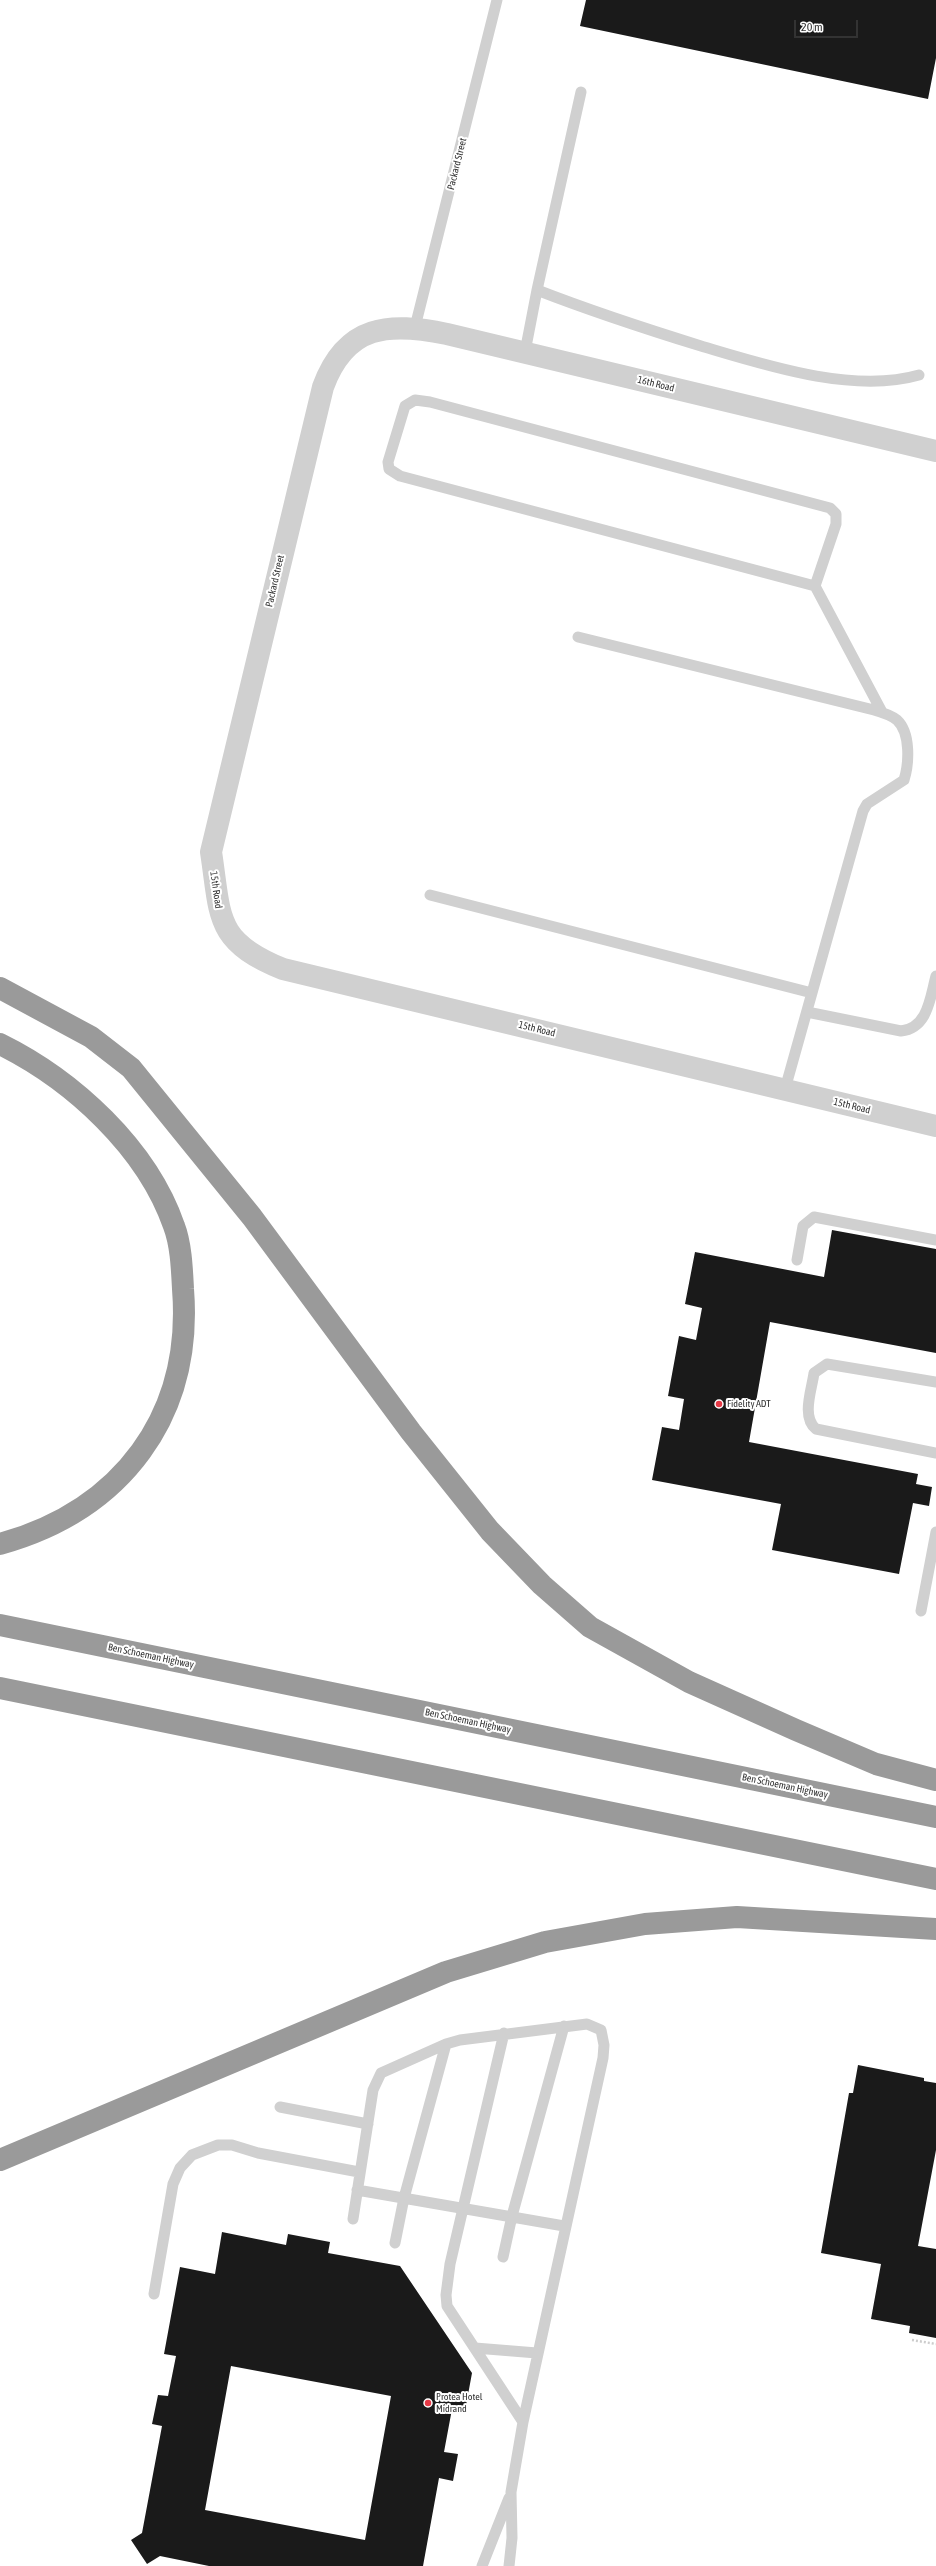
<!DOCTYPE html>
<html>
<head>
<meta charset="utf-8">
<style>
  body { margin:0 }
  #map { position:relative; width:936px; height:2566px; overflow:hidden; background:#fff; font-family:"Asap Condensed",sans-serif }
  canvas { display:block }
  .scale { position:absolute; left:794px; top:20px; width:64px; height:18px; box-sizing:border-box; border:2px solid #333; border-top:0; padding-left:5px; font-size:12px; line-height:14px; white-space:nowrap; color:#333; -webkit-text-stroke:3px #fff; paint-order:stroke }
</style>
</head>
<body>
<div id="map">
<canvas width="936" height="2566"></canvas>
<div class="scale">20 m</div>
</div>
<script>
const ctx = document.querySelector('canvas').getContext('2d');
ctx.lineJoin = 'round';
function fill(path, color) {
  ctx.fillStyle = color;
  ctx.fill(path, 'evenodd');
}
function stroke(path, color, width, dash) {
  ctx.strokeStyle = color;
  ctx.lineWidth = width;
  ctx.lineCap = dash ? 'butt' : 'round';
  ctx.setLineDash(dash || []);
  ctx.stroke(path);
}
function label(font, color, halo, rows, align = 'center') {
  ctx.font = font + ' "Asap Condensed",sans-serif';
  ctx.lineWidth = 4;
  ctx.setLineDash([]);
  ctx.textBaseline = 'middle';
  ctx.strokeStyle = halo;
  ctx.fillStyle = color;
  for (const [text, x, y, turn = 0] of rows) {
    ctx.save();
    ctx.translate(x, y);
    ctx.rotate((+turn || 0) * Math.PI / 180);
    ctx.textAlign = isNaN(turn) ? turn : align;
    if (halo) ctx.strokeText(text, 0, 0);
    ctx.fillText(text, 0, 0);
    ctx.restore();
  }
}
fill(new Path2D(`
  M586 0H936V58L928 99 580 26Z
  M832 1230 936 1249V1353L770 1322 749 1442 918 1474 916 1484 932 1487 929 1506 913 1503 899 1574 772 1550 781 1504 652 1480 662 1427 679 1430 684 1399 668 1396 679 1336 696 1340 702 1308 685 1304 695 1252 824 1277Z
  M858 2065 924 2078V2081L936 2083V2150L918 2246 936 2249V2338L909 2333 910 2326 871 2319 881 2264 821 2253 849 2093H853Z
  M222 2232 286 2245 288 2234 330 2242 328 2253 400 2266 472 2373 465 2411 452 2409 444 2452 458 2454 453 2481 439 2478 423 2566H209L160 2556 147 2564 131 2540 142 2533 162 2426 152 2424 158 2395 168 2396 176 2356 164 2354 180 2267 215 2274ZM231 2366 391 2396 365 2540 205 2510Z`), '#1a1a1a');
stroke(new Path2D(`
  M912 2340 936 2344`), '#cdcdcd', 2.5, [2, 2]);
stroke(new Path2D(`
  M581 92 537 290C591 311 646 329 701 346 765 365 853 394 919 375
  M415 327 497 0
  M525 352 537 290
  M815 586 836 524V514L830 508 430 402 415 400 405 406 388 462 389 469 400 476 815 586 882 712
  M578 637 874 710C881 712 891 715 897 720 911 733 909 764 904 780L867 804 863 811 785 1089
  M430 895 812 993
  M807 1012 901 1031C928 1028 930 998 936 976
  M797 1260 803 1226 814 1217 936 1240
  M936 1382 827 1364 814 1373C812 1389 801 1417 816 1429L936 1453
  M921 1611 936 1532
  M504 2033 450 2264 446 2295 447 2306 523 2422
  M280 2107 368 2124
  M357 2190 564 2226
  M353 2219 373 2090 381 2073 446 2044 460 2040 587 2024 601 2030 604 2045 603 2058 523 2422 511 2492 512 2538 509 2566
  M395 2243 404 2198 446 2044
  M503 2257 512 2216 564 2026
  M154 2294 173 2184 180 2168 192 2155 218 2145H232L258 2153 359 2172
  M475 2348 537 2353
  M482 2566 509 2498`), '#d0d0d0', 11);
stroke(new Path2D(`
  M936 451 447 334C389 322 346 324 323 387L211 852C221 917 214 941 283 969L936 1126`), '#d0d0d0', 22);
stroke(new Path2D(`
  M0 988 91 1037 131 1068 252 1217 411 1432 490 1531 542 1585 590 1627 689 1682 796 1730 876 1764 936 1780
  M0 1044C73 1080 147 1148 174 1226 181 1244 182 1269 183 1289 193 1416 122 1510 0 1544
  M0 1625 936 1817
  M0 1688 936 1879
  M0 2160 446 1972 545 1942 645 1924 737 1917 936 1929`), '#9a9a9a', 22);
for (const [x, y, r, color] of [
  [719,1404,4,"#e63946"],
  [428,2403,4,"#e63946"]
]) {
  const dot = new Path2D();
  dot.arc(x, y, r, 0, 2 * Math.PI);
  ctx.fillStyle = color;
  ctx.fill(dot);
  stroke(dot, '#fff', 1.5);
}
label('10px', '#333', '#fff', [
  ["Packard Street",457,164,-76],
  ["16th Road",656,384,14],
  ["Packard Street",275,581,-77],
  ["15th Road",216,890,82],
  ["15th Road",537,1029,14],
  ["15th Road",852,1106,14],
  ["Ben Schoeman Highway",151,1656,12],
  ["Ben Schoeman Highway",468,1721,12],
  ["Ben Schoeman Highway",785,1786,12]
]);
label('10px', '#333', '#fff', [
  ["Fidelity ADT",727,1404],
  ["Protea Hotel",436,2397],
  ["Midrand",436,2409]
], 'left');
</script>
</body>
</html>
